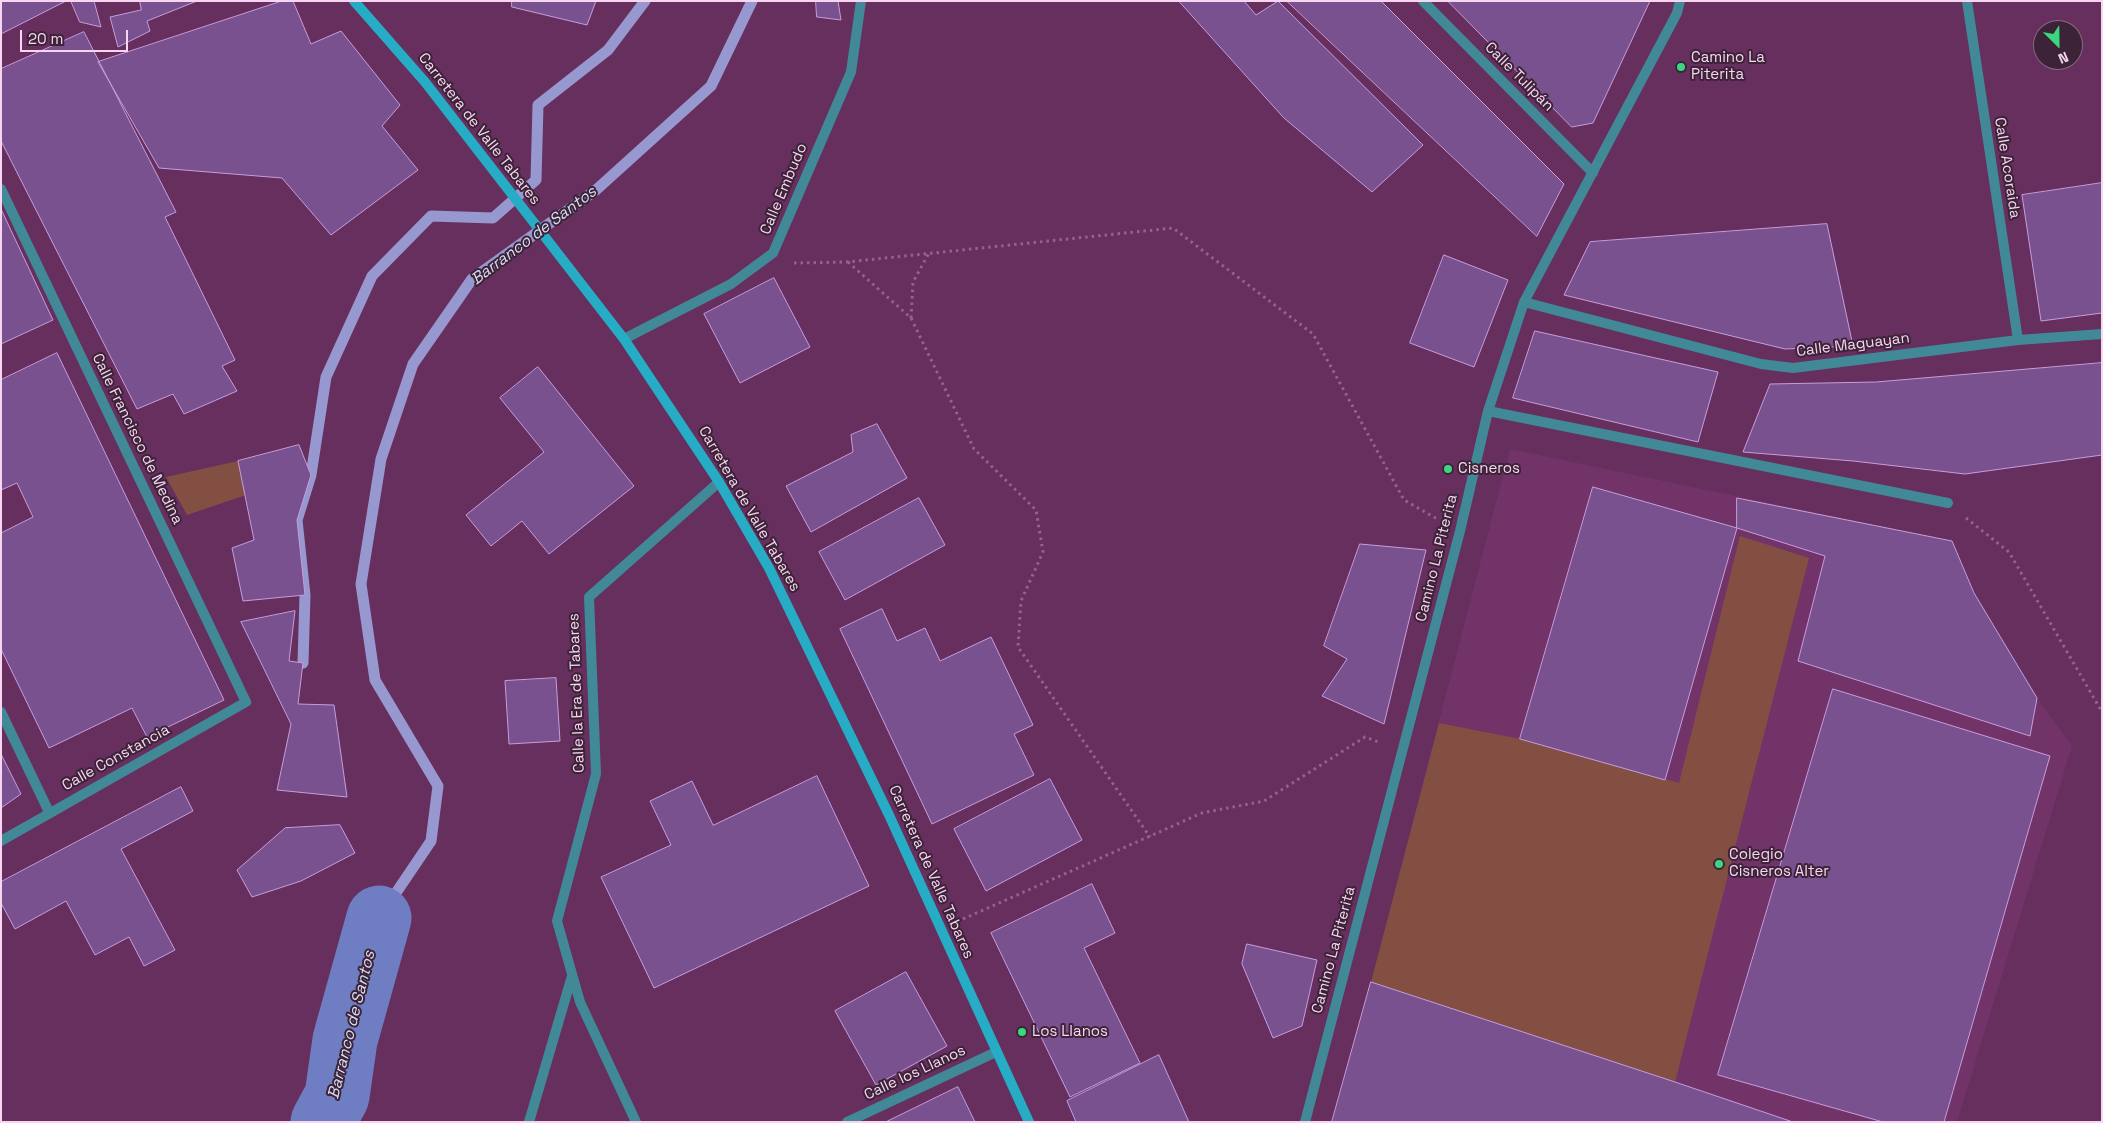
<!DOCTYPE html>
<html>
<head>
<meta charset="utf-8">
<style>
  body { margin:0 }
  #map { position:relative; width:2103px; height:1123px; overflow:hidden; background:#662f5d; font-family:"Space Grotesk",sans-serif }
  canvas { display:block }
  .frame { position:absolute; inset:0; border:2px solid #f8d6f1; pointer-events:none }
  .north { position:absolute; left:2033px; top:20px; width:50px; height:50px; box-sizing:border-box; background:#3c2338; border:1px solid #876b82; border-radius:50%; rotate:157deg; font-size:14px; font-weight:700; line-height:20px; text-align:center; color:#f8d6f1 }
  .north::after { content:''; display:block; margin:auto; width:18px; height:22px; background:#3ad77f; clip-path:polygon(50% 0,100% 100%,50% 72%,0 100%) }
  .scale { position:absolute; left:20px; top:30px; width:108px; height:22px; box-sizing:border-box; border:2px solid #f8d6f1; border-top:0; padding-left:6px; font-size:15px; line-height:18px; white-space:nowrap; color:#f8d6f1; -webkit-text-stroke:4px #3c2338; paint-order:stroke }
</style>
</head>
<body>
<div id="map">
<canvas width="2103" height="1123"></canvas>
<div class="frame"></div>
<div class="north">N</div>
<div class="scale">20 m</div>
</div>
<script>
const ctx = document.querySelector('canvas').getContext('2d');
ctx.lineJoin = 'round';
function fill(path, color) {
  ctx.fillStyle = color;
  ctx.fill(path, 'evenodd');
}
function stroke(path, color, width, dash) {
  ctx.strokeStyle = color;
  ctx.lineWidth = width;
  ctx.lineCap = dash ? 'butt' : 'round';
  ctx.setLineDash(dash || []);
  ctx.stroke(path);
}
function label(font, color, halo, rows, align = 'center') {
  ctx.font = font + ' "Space Grotesk",sans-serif';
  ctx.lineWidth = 4;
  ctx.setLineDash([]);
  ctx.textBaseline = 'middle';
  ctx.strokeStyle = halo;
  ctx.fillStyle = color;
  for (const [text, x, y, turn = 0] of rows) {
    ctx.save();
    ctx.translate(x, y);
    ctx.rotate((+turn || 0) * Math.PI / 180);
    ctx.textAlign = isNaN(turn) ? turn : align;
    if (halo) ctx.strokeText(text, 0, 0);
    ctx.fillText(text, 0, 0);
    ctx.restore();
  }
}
fill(new Path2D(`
  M1510 449 1952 541 1974 593 2037 698 2072 746 1957 1122H1332L1371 982Z`), '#723468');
fill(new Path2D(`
  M238 461 246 495 187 515 166 477Z
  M1740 536 1809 558 1675 1082 1371 982 1439 723 1520 739 1679 783Z`), '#834f43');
stroke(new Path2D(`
  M303 663 305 595 297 520 311 475 326 377 372 276 431 216 493 218 536 180 538 105 608 50 645 1
  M379 918 431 841 438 786 375 680 361 584 381 459 413 364 472 279 596 190 711 86 752 1`), '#9898d1', 11);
stroke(new Path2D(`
  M323 1122 337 1096 345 1040 379 918`), '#6f7ec3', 65);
const building = new Path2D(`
  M1 1H66L1 34Z
  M71 1H94L101 27 80 22Z
  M140 1H197L147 21 150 31 118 47 110 17 141 10Z
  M282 1H293L311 44 341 31 400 105 382 126 418 170 331 235 282 178 159 168 98 62Z
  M512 1H596L587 25 512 7Z
  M816 1H838L841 20 817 17Z
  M1179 1H1244L1256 15 1278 1 1423 145 1372 192 1284 118Z
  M1287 1H1381L1564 184 1537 236Z
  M1448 1H1650L1593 123 1572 127Z
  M84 32 176 212 165 217 235 360 222 366 237 391 184 414 173 394 137 409 1 141V69Z
  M2102 183V313L2041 321 2022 195Z
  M1 209 53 320 1 344Z
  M1827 224 1853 346 1785 349 1564 295 1590 242Z
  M1444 255 1508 280 1474 367 1410 343Z
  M774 278 810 347 740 383 704 314Z
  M1535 331 1718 372 1698 442 1513 398Z
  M57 353 224 700 147 737 132 708 49 748 1 649V533L33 517 17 483 1 490V380Z
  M2102 363V455L1965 474 1853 461 1743 452 1770 384 1876 382Z
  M538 367 634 486 549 554 522 521 491 546 466 515 544 452 500 398Z
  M877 424 907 478 811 532 786 486 853 452 851 435Z
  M299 445 311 475 297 520 305 595 243 601 232 548 254 540 238 461Z
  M1593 487 1737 528 1665 780 1520 739Z
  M919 498 945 545 845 600 819 552Z
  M1737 498 1952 541 1974 593 2037 698 2030 736 1798 661 1825 556 1737 528Z
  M1360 544 1426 550 1384 724 1322 696 1347 659 1324 646Z
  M882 609 897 641 925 628 940 661 991 637 1033 725 1014 734 1034 775 932 824 840 629Z
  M295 611 289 661 303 663 298 704 334 705 347 797 277 790 291 724 241 622Z
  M556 678 560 741 509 744 505 681Z
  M1833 689 2050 756 1944 1122H1883L1718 1075Z
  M1 754 21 794 1 808Z
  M817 776 869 886 654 988 601 877 671 845 650 801 692 781 713 825Z
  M1050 779 1082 840 986 891 954 829Z
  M181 787 193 811 121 849 175 950 144 966 129 937 95 955 66 901 15 929 1 903V882Z
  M340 825 355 853 301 881 252 897 237 870 285 828Z
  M1092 884 1115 933 1084 948 1140 1063 1070 1097 991 933Z
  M1247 944 1317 960 1302 1026 1273 1038 1242 964Z
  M906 972 947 1046 876 1085 835 1011Z
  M1371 982 1675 1082 1793 1122H1332Z
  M1159 1055 1189 1122H1076L1067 1101Z
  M958 1087 975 1122H886Z`);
fill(building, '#7a518f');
stroke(building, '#c79ddd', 1);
stroke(new Path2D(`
  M848 262 911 318 974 449 1036 510 1043 552 1021 601 1018 647 1150 837
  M794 263 847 262 1173 228 1313 334 1404 500 1439 520
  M911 318 913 282 929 253
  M1966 518 2009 552 2102 712
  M963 919 1202 813 1264 801 1365 737 1381 743`), '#94638b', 3, [2.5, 4]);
stroke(new Path2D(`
  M529 1122 572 976`), '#428998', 10);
stroke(new Path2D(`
  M1423 1 1593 173
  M1967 1 2018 340
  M1 189 246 702 1 841
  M1524 302 1761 364 1793 368 2018 340 2102 334
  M624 339 731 284 773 253 851 72 861 1
  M1488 411 1948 503
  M1 712 49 812
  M636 1122 580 1002 557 921 596 774 589 597 719 482
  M847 1122 996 1052
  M1305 1122 1460 531 1488 411 1524 302 1677 13 1680 1`), '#428998', 10);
stroke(new Path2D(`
  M354 1 425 82 624 339 719 482 769 568 889 815 1029 1122`), '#27acc5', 10);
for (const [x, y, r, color] of [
  [1681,67,5,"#3ad77f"],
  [1448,469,5,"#3ad77f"],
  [1719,864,5,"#3ad77f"],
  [1022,1032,5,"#3ad77f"]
]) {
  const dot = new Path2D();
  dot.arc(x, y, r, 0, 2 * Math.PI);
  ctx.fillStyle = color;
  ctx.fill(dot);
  stroke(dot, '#3c2338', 2);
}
label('15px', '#f8d6f1', '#3c2338', [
  ["Camino La",1691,58],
  ["Piterita",1691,75],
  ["Cisneros",1458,469],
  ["Colegio",1729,855],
  ["Cisneros Alter",1729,872],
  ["Los Llanos",1032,1032]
], 'left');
label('15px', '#f8d6f1', '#3c2338', [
  ["Calle Tulipán",1519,77,45],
  ["Carretera de Valle Tabares",479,129,52],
  ["Calle Acoraida",2007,168,81],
  ["Calle Embudo",784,189,-67],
  ["Calle Maguayan",1853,345,-7],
  ["Calle Francisco de Medina",137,439,64],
  ["Carretera de Valle Tabares",749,509,60],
  ["Camino La Piterita",1437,558,-76],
  ["Calle la Era de Tabares",577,693,-92],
  ["Calle Constancia",116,758,-29],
  ["Carretera de Valle Tabares",931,872,66],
  ["Camino La Piterita",1334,950,-75],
  ["Calle los Llanos",915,1073,-25]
]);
label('italic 16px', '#d9def2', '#3c2338', [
  ["Barranco de Santos",534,236,-37],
  ["Barranco de Santos",352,1025,-76]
]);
</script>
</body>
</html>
